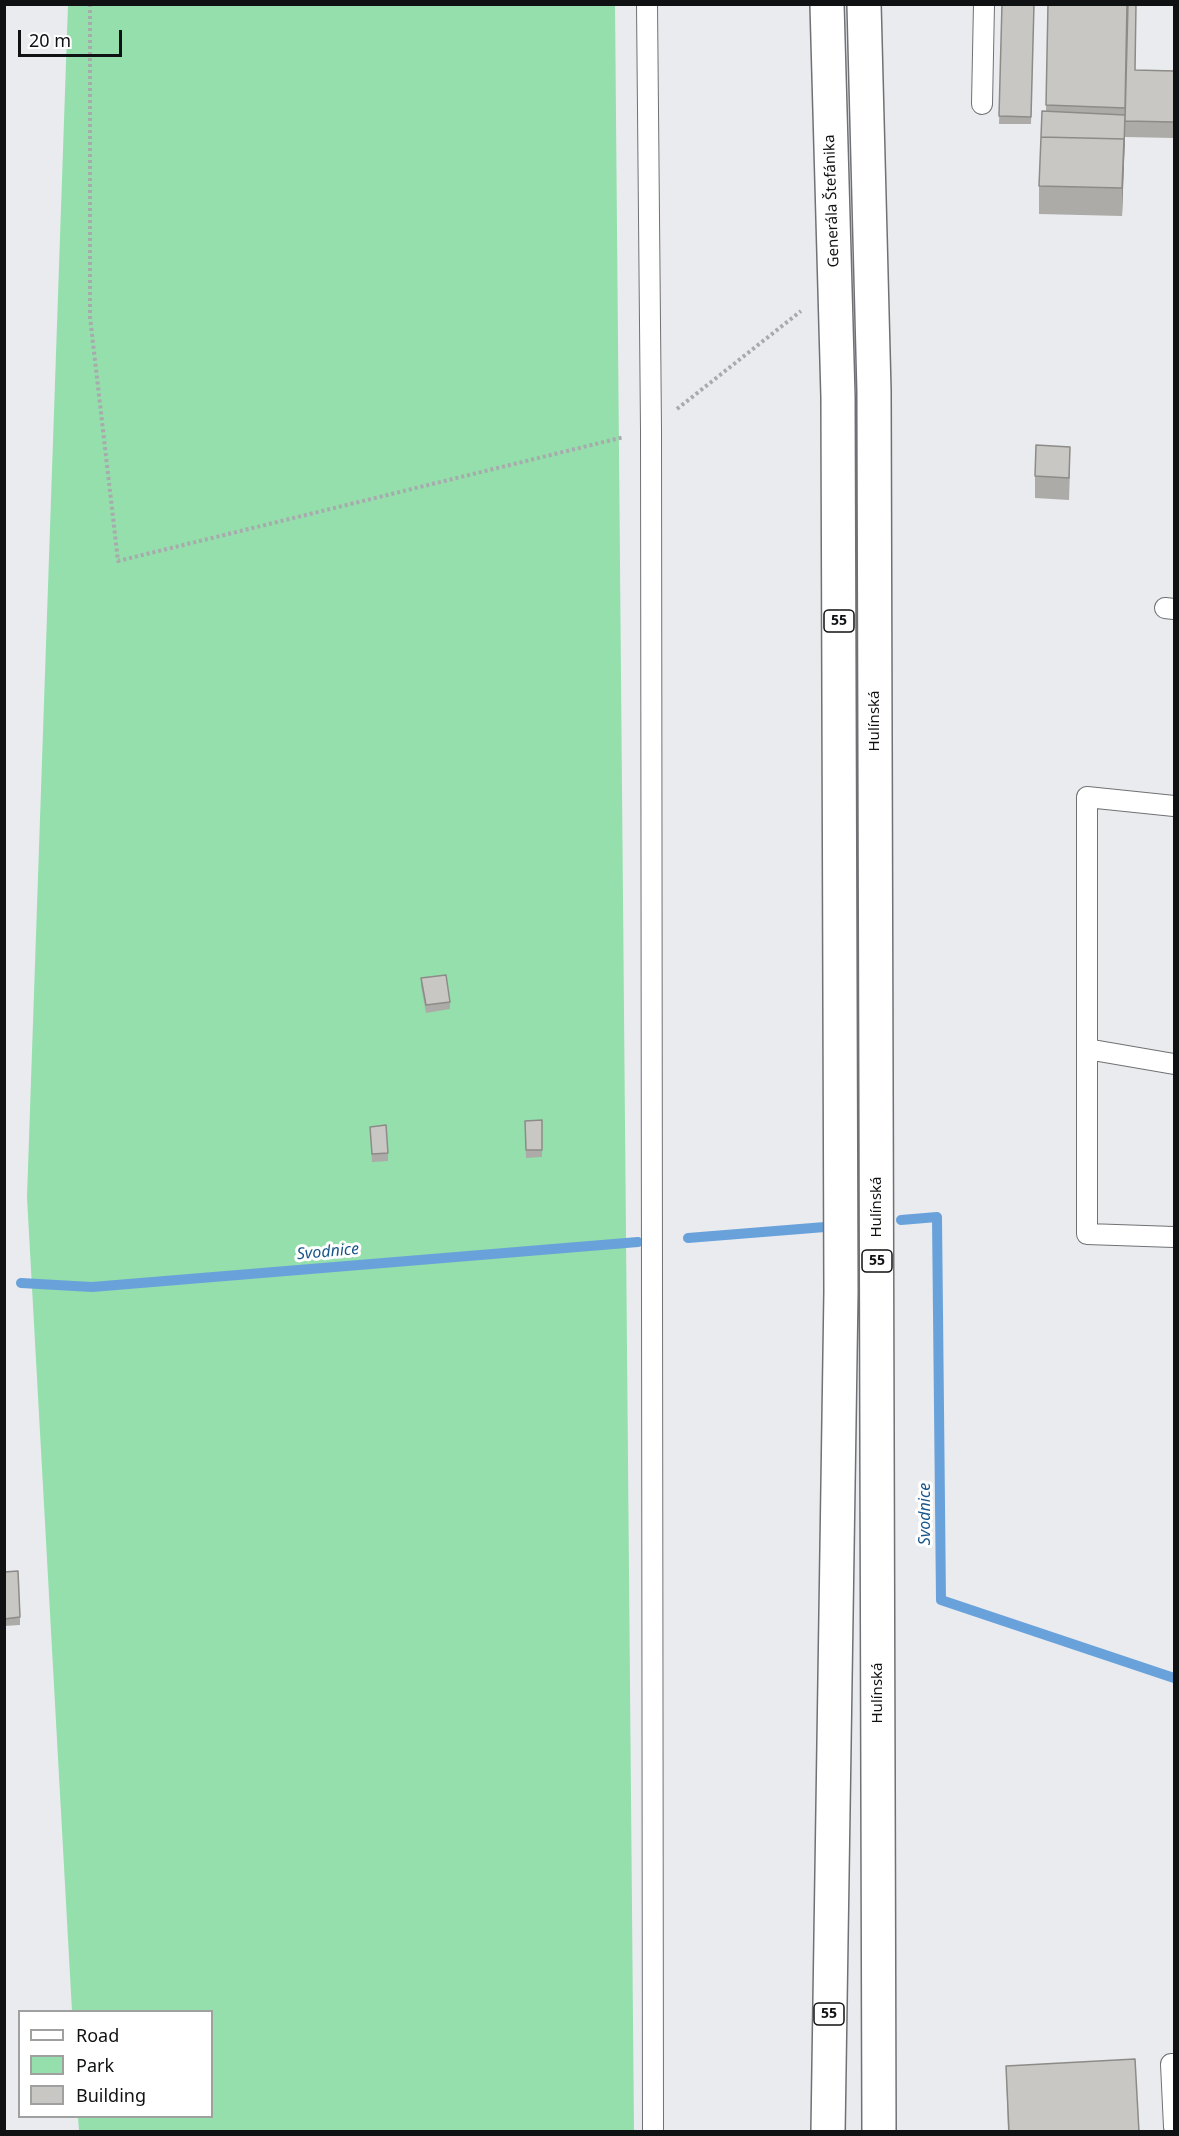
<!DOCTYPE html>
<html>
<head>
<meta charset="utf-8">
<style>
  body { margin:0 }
  #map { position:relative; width:1179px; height:2136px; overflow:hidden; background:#e9ebef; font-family:"Noto Sans",sans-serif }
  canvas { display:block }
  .frame { position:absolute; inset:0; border:6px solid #101112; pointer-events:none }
  .legend { position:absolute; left:18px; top:2010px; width:195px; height:108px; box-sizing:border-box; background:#fff; border:2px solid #9fa0a0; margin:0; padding:8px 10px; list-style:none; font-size:18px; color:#101112 }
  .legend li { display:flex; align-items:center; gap:12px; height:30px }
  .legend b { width:30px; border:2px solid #9fa0a0 }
  .scale { position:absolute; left:18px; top:30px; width:104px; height:27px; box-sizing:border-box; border:3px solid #101112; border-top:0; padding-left:8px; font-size:18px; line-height:21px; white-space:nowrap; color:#101112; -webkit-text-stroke:4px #fff; paint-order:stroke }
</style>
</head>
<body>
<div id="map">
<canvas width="1179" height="2136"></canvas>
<div class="frame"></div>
<ul class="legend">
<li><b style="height:8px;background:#fff"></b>Road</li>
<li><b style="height:16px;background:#94dfab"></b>Park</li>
<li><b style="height:16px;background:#c9c7c3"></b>Building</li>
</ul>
<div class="scale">20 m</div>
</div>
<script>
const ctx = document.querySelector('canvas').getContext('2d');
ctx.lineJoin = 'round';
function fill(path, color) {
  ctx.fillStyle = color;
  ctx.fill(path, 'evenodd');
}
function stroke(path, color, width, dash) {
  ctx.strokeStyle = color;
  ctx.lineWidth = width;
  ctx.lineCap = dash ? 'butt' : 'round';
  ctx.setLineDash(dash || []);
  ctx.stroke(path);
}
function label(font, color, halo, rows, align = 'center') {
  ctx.font = font + ' "Noto Sans",sans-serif';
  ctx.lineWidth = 6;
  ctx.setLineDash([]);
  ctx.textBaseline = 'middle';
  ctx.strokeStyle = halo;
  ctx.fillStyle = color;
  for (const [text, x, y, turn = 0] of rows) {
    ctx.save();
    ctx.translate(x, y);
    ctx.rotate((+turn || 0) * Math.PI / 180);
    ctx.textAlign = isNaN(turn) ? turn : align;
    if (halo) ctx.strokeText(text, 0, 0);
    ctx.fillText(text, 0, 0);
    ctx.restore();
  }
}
fill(new Path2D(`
  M68 5H615L634 2131H79L78 2117 212 2116V2012L72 2011 27 1197Z`), '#94dfab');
stroke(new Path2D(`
  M901 1220 937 1217 941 1600 1174 1678
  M688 1238 825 1227
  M21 1283 92 1287 638 1242`), '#69a2db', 10);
const lane = new Path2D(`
  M647 4 651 430 653 2132
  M982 104 984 4
  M1165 608 1174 609
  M1174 806 1087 797V1234L1174 1237
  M1087 1049 1174 1064
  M1174 2064H1171L1174 2127`);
const primary = new Path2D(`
  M827 4 838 397 841 1291 828 2132
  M864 4 874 391 879 2132`);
stroke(lane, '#6f7174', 22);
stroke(primary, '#6f7174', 36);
stroke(new Path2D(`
  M90 4V317L118 561 624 437
  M677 409 801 311`), '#a8aaad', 4, [3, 3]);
stroke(lane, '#fff', 20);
stroke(primary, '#fff', 33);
fill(new Path2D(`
  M1002 4H1034L1031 124H999Z
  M1048 4 1135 70 1174 71V138L1125 137 1122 216 1039 214V186L1046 111Z
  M1070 469 1069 500 1035 498V476Z
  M421 978 450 1002V1009L426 1013 421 986Z
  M542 1120V1157L526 1158 525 1121Z
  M370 1127 388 1153V1161L372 1162Z
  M4 1572 20 1617V1625L4 1626Z
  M1006 2066 1139 2132H1008Z`), '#adaba8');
fill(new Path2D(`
  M1125 115V137L1122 216V188Z`), '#8d8b88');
const building = new Path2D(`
  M1002 4H1034L1031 117 999 116Z
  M1048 4H1127L1125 108 1046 105Z
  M1128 4H1136L1135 70 1174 71V122L1125 121Z
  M1042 111 1125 115 1124 145V139L1041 137Z
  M1041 137 1124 139 1122 188 1039 186Z
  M1036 445 1070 447 1069 478 1035 476Z
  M446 975 450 1002 426 1005 421 978Z
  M542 1120V1150H526L525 1121Z
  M386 1125 388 1153 372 1154 370 1127Z
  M18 1571 20 1617 4 1619V1572Z
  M1135 2059 1139 2132H1009L1006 2066Z`);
fill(building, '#c9c7c3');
stroke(building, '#8d8b88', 1.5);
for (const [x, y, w] of [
  [839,621,30],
  [877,1261,30],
  [829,2014,30]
]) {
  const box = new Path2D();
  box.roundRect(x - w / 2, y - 11, w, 22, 4.5);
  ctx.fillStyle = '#fff';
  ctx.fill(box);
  stroke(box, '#101112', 1.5);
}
label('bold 14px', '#101112', null, [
  ["55",839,621],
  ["55",877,1261],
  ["55",829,2014]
]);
label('15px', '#101112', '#fff', [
  ["Generála Štefánika",832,201,-92],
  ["Hulínská",875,721,-90],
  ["Hulínská",877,1207,-90],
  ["Hulínská",878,1693,-90]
]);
label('italic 16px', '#18558b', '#fff', [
  ["Svodnice",328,1252,-5],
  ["Svodnice",925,1514,-90]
]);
</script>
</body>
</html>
